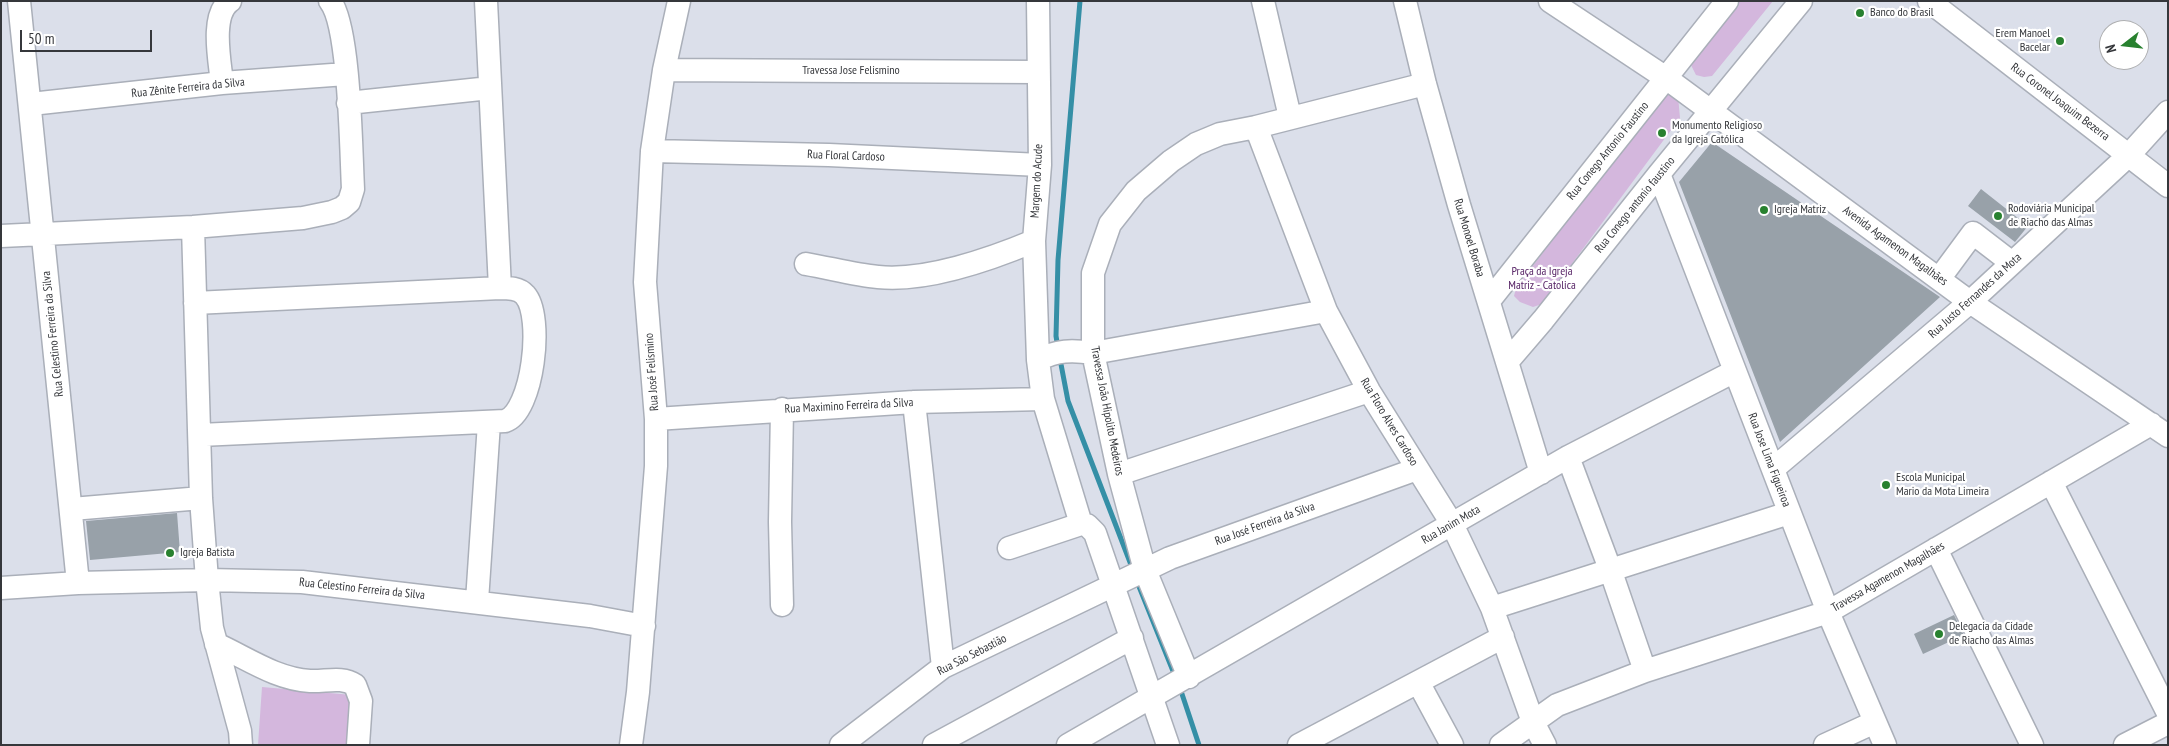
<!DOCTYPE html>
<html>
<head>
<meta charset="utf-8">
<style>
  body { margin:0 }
  #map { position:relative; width:2169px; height:746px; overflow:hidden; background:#dbdfea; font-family:"PT Sans Narrow",sans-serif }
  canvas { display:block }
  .frame { position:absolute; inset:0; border:2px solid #35373b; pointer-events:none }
  .north { position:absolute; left:2099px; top:20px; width:50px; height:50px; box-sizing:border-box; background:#fff; border:1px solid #aeafb1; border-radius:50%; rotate:254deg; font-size:14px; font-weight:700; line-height:20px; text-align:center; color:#35373b }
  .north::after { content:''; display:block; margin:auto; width:18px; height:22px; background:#28812f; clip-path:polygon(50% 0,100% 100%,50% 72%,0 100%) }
  .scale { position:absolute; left:20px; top:30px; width:132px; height:22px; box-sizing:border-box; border:2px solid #35373b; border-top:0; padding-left:6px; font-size:15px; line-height:18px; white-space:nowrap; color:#35373b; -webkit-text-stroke:4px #fff; paint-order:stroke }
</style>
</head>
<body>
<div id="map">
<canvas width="2169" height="746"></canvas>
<div class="frame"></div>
<div class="north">N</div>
<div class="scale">50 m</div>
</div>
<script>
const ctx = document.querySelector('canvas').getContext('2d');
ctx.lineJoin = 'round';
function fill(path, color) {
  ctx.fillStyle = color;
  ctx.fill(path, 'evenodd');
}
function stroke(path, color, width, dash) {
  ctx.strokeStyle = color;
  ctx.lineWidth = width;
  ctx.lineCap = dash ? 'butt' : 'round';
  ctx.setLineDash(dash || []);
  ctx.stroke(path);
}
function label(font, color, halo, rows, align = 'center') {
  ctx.font = font + ' "PT Sans Narrow",sans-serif';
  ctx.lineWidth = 4.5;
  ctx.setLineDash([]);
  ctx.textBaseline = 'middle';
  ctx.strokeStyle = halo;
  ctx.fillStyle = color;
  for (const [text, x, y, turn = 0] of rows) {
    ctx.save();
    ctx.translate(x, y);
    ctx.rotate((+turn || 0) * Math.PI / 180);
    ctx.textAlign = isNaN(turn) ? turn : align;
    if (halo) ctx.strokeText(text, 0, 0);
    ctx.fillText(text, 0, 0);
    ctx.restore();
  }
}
fill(new Path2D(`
  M1735 1H1773L1712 76 1704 77 1696 75 1691 65 1696 54Z
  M1671 91 1678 96 1680 118 1542 304 1533 307 1520 302 1514 296 1516 288 1661 98Z
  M262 687 352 695 350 745H258Z`), '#d4b7dd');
stroke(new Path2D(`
  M1058 348 1056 336 1058 260 1080 1
  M1060 359 1068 401 1133 570
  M1136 579 1175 676
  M1180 688 1199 745`), '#358fa6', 5);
fill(new Path2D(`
  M1712 142 1940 297 1780 442 1679 182Z
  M1981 189 2028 226 2015 242 1968 206Z
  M177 513 180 552 90 560 86 521Z
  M1954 615 1964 635 1923 654 1914 634Z`), '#98a1a9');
const minor = new Path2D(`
  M19 1 78 583
  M486 1 500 288
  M1038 1 1040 165 1034 241 1038 360
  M1263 1 1290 117
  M1405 1 1425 84 1459 205 1541 473
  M1550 1 1666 78 1970 302 2168 436
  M1929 1 2168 186
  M664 70 1037 72
  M222 83C220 62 210 15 230 1
  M1425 84 1256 127 1326 311 1369 391 1452 524 1492 608 1533 722 1545 745
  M348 103 490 88
  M31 104 222 83 346 74
  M652 151 829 155 1040 165
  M1659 174 1828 612 1885 745
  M193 227 201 498 207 580 212 628 240 731 241 745
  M1 236 193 227 303 218 332 212 342 208 349 202 353 189C351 152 350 26 330 1
  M806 264C830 268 854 275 878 277 925 282 991 259 1034 241
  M1939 279 1973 233 2012 263
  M1489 301 1727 1
  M195 303 500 288C509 288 519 288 525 295 544 316 533 412 505 421L200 435
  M1507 362 1543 320 1659 174 1801 1
  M914 402 943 667
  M782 409 780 522 782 605
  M656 419 914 402 1043 399
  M1568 457 1610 569 1645 671
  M1773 469 1970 302 2129 155 2168 112
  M1119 474 1369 391
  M2051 482 2168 713
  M72 509 201 498
  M1081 524 1043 399 1038 360C1057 350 1072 350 1093 353L1326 311
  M1009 548 1081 524 1087 525 1095 533 1168 745
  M1936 549 2032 745
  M1 588 78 583 207 580 302 582 590 616 644 626
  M477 601 489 423
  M1492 608 1789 513
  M216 644C247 658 276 679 310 681 325 682 342 676 355 685L361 701 358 745
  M1189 677 1145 570 1119 474 1093 353V273L1110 224 1136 191 1171 161 1196 144 1220 134 1256 127
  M1418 682 1452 745
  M631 745 638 692 656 466V419L645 282 652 151 664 70 679 1
  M841 745 943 667 1145 570 1170 558 1417 469
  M934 745 1132 638
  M1068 745 1568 457 1735 371
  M1299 745 1503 637
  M1501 745 1557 705 1645 671 1828 612 2151 424
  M1825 745 1875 722
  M2125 745 2168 723`);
stroke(minor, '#aaafb9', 25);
stroke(minor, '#fff', 22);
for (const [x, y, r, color] of [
  [1860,13,5,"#28812f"],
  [2060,41,5,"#28812f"],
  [1662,133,5,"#28812f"],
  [1764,210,5,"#28812f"],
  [1998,216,5,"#28812f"],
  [1886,485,5,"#28812f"],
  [170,553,5,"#28812f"],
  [1939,634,5,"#28812f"]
]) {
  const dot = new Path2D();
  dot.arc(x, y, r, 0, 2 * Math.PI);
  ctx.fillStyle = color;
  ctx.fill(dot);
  stroke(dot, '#fff', 2);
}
label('12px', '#35373b', '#fff', [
  ["Banco do Brasil",1870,13],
  ["Erem Manoel",2050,34,"right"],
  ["Bacelar",2050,48,"right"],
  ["Monumento Religioso",1672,126],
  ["da Igreja Católica",1672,140],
  ["Rodoviária Municipal",2008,209],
  ["de Riacho das Almas",2008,223],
  ["Igreja Matriz",1774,210],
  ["Escola Municipal",1896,478],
  ["Mario da Mota Limeira",1896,492],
  ["Igreja Batista",180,553],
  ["Delegacia da Cidade",1949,627],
  ["de Riacho das Almas",1949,641]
], 'left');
label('12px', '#35373b', '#fff', [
  ["Travessa Jose Felismino",851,71],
  ["Rua Zênite Ferreira da Silva",188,88,-6],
  ["Rua Coronel Joaquim Bezerra",2060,102,37],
  ["Rua Conego Antonio Faustino",1608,151,-51],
  ["Rua Floral Cardoso",846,156,2],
  ["Margem do Acude",1037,181,-87],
  ["Rua Conego antonio faustino",1635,205,-51],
  ["Rua Monoel Boraba",1469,238,73],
  ["Avenida Agamenon Magalhães",1895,246,36],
  ["Rua Justo Fernandes da Mota",1975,296,-42],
  ["Rua Celestino Ferreira da Silva",53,334,-96],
  ["Rua José Felismino",652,372,-94],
  ["Rua Maximino Ferreira da Silva",849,406,-3],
  ["Travessa João Hipolito Medeiros",1107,411,79],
  ["Rua Floro Alves Cardoso",1389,422,59],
  ["Rua Jose Lima Figueiroa",1769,460,69],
  ["Rua José Ferreira da Silva",1265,524,-20],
  ["Rua Janim Mota",1451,525,-30],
  ["Travessa Agamenon Magalhães",1888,577,-30],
  ["Rua Celestino Ferreira da Silva",362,589,6],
  ["Rua São Sebastião",972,655,-27]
]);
label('12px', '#572466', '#fff', [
  ["Praça da Igreja",1542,272],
  ["Matriz - Catolica",1542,286]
]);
</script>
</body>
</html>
